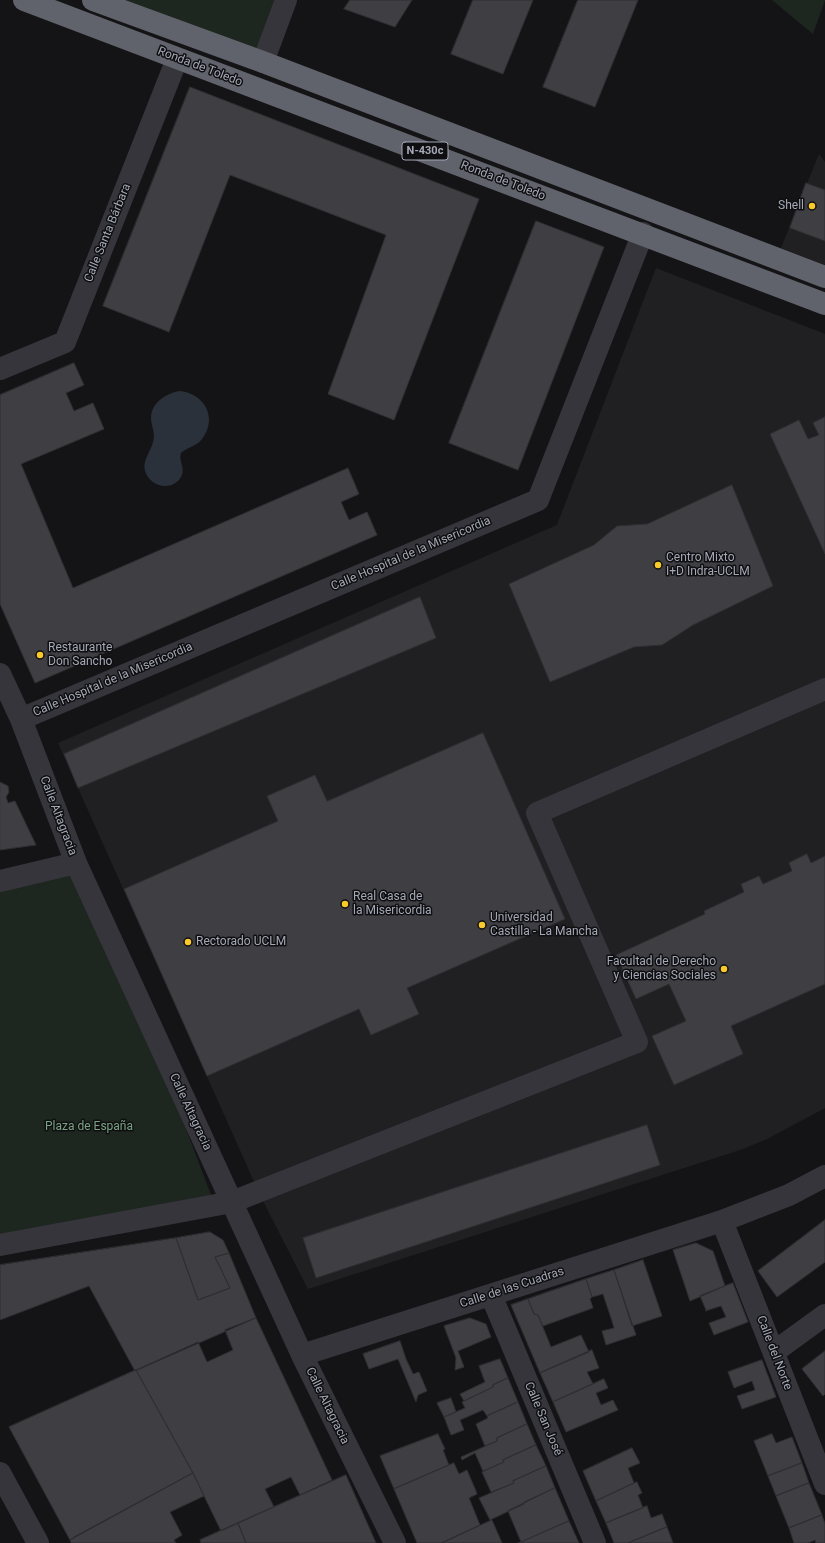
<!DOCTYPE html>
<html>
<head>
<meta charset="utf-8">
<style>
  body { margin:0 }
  canvas { display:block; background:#141416 }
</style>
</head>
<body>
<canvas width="825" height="1543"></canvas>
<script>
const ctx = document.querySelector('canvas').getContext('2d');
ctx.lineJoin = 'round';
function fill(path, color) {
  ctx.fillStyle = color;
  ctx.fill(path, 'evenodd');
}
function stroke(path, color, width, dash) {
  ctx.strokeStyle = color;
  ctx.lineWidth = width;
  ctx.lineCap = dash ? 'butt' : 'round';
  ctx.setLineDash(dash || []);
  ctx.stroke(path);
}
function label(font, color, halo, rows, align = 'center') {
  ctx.font = font + ' Roboto,sans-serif';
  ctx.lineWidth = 3;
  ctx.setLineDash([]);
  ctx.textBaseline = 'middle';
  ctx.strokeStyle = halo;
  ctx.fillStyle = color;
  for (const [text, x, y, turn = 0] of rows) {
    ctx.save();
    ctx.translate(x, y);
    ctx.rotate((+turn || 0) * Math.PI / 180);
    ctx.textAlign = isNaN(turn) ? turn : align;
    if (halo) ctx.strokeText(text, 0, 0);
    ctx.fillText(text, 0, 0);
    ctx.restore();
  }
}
fill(new Path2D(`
  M819 154 825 162V265L781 248Z
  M656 268 825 334V1108L767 1139 743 1149 308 1289 260 1195 58 743 557 525Z`), '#202023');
fill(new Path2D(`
  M104 0H280L259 55Z
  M772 0H825L813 34Z
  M76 863 127 973 211 1195 0 1236V892Z`), '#1e2620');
fill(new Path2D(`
  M180 391C205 394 218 418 202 439 196 447 187 447 181 453 178 461 186 468 181 477 172 492 150 487 145 471 142 461 151 451 153 442 156 433 151 426 151 418 151 403 166 393 180 391Z`), '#2a313a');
const building = new Path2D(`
  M350 0H412L395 27 344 9Z
  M473 0H533L503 74 451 54Z
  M578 0H638L595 107 543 87Z
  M190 87 479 199 394 420 328 394 386 235 230 175 169 332 103 306Z
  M806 183 825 190V241L790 228Z
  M536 221 604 247 518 470 449 443Z
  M74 363 84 385 66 393 74 411 93 403 104 429 21 464 73 588 348 468 359 494 341 502 349 520 367 512 377 535 35 683 0 604V395Z
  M825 417V554L770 434 799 420 808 439 819 435 813 423Z
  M732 485 773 586 693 625 662 645 634 647 550 682 509 584 594 545 617 526 647 524Z
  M420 597 436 638 78 788 64 754Z
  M483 733 565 919 407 988 419 1014 371 1035 359 1009 207 1076 124 889 278 821 267 796 315 775 327 801Z
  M0 782 8 786 9 792 6 797 8 803 15 801 36 845 0 850Z
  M807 854 811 863 825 856V984L731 1026 743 1054 674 1085 652 1036 686 1021 669 984 636 999 616 955 705 914 704 911 744 892 741 884 759 876 763 884 792 871 789 863Z
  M647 1125 660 1165 316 1278 303 1238Z
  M825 1220V1262L777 1297 758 1271Z
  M210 1232 223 1240 229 1253 215 1257 230 1288 198 1300 176 1238Z
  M176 1238 198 1300 230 1288 215 1257 229 1253 256 1318 135 1371 89 1286 0 1320V1265Z
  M696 1243 713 1251 725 1286 690 1301 673 1250Z
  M643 1260 662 1316 632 1326 614 1270Z
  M614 1270 636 1335 606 1345 602 1331 614 1328 612 1321 603 1294 592 1297 586 1279Z
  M586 1279 592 1297 590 1299 593 1308 543 1326 538 1315 534 1314 528 1299Z
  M733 1283 748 1322 714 1335 709 1323 726 1317 721 1306 705 1311 706 1310 700 1296Z
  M528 1299 534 1314 538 1315 551 1347 581 1335 589 1352 540 1373 511 1305Z
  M256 1318 332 1480 300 1495 291 1477 265 1489 274 1507 221 1531 193 1473 136 1370 198 1342 207 1362 233 1350 225 1330Z
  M470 1318 486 1324 491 1337 458 1351 464 1367 455 1370 456 1358 444 1326Z
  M400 1341 406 1359 413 1374 419 1372 427 1391 418 1395 416 1402 398 1359 369 1369 363 1354Z
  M592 1350 599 1368 587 1372 593 1384 553 1402 540 1373Z
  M825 1351V1394L823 1396 802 1369Z
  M500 1359 508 1378 493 1385V1387L464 1401 460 1394 485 1382 479 1366Z
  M762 1360 776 1397 742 1409 737 1396 755 1390 752 1381 734 1388 728 1372Z
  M136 1370 193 1473 70 1540 9 1427Z
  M508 1378 518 1402 487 1416 483 1410 460 1420 464 1430 451 1435 444 1417 465 1408 462 1402 493 1387V1385Z
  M604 1379 608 1388 596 1393 601 1405 613 1400 618 1410 566 1432 553 1402Z
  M451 1398 456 1412 444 1417 437 1403Z
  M518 1402 527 1424 497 1438V1441L485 1446 476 1424 488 1418 487 1416Z
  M527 1424 536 1445 503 1460 504 1462 483 1471 475 1453 462 1460 461 1457 497 1441V1438Z
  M438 1434 445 1449 443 1450 449 1465 394 1489 380 1456Z
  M772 1434 776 1443 792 1437 802 1463 768 1476 754 1441Z
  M536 1445 546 1466 513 1481 514 1483 491 1492 482 1472 504 1462 503 1460Z
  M632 1448 640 1463 628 1468 634 1483 596 1501 583 1471Z
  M454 1463 459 1474 467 1470 476 1491 477 1494 469 1498 480 1525 441 1543H417L394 1489Z
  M802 1463 809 1483 776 1496 768 1476Z
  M546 1466 555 1488 524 1502V1504L490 1520 479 1498 514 1483 513 1481Z
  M193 1473 204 1496 170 1512 182 1535 174 1540 176 1543H71L70 1540 74 1537Z
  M346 1475 376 1543H246L238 1523Z
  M637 1482 642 1493 638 1495 643 1508 606 1523 596 1501Z
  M809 1483 822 1515 789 1528 776 1496Z
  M555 1488 569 1521 521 1542 508 1511Z
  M647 1506 651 1518 662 1514 667 1527 628 1543H614L606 1523Z
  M822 1515 825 1524V1543H816L815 1540 808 1543H794L789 1528Z
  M492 1520 502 1543H441L453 1538Z
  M569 1521 579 1543H518L521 1542Z
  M238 1523 246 1543H201L200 1540Z
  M667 1527 673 1543H628Z`);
fill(building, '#3e3e43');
stroke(building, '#2f2e32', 1);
stroke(new Path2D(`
  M263 62 286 0
  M0 369 65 342 177 59
  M0 674 21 719 76 863 302 1355 395 1543
  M21 719 538 500 643 233
  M0 881 76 863
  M722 1221 825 1484
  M0 1245 232 1202 637 1042 537 813 825 689
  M491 1295 595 1543
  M774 1352 825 1315
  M302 1355 722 1221 789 1195 825 1176
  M0 1473 38 1543`), '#35353b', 22);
stroke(new Path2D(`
  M24 0C290 103 559 201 825 304
  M93 0 263 62 825 277`), '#61636c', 22);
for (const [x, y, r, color] of [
  [812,206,4,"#f9ca29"],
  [658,565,4,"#f9ca29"],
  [40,655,4,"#f9ca29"],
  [345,904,4,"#f9ca29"],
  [482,925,4,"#f9ca29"],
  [188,942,4,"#f9ca29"],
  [724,969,4,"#f9ca29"]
]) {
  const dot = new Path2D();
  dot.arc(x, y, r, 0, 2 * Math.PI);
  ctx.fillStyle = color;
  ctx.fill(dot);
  stroke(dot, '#0f0f11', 1.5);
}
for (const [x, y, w] of [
  [425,151,46]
]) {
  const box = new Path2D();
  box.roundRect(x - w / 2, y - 9, w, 18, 3);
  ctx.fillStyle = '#0f0f11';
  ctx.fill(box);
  stroke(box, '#a5a9b7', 1);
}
label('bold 11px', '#a5a9b7', null, [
  ["N-430c",425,151]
]);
label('12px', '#a5a9b7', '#0f0f11', [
  ["Ronda de Toledo",200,67,21],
  ["Ronda de Toledo",503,181,21],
  ["Calle Santa Bárbara",108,233,-68],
  ["Calle Hospital de la Misericordia",411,554,-23],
  ["Calle Hospital de la Misericordia",113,680,-23],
  ["Calle Altagracia",58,816,69],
  ["Calle Altagracia",190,1112,65],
  ["Calle de las Cuadras",512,1288,-18],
  ["Calle del Norte",774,1353,69],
  ["Calle Altagracia",327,1406,64],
  ["Calle San José",543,1419,67]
]);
label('12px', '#a5a9b7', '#0f0f11', [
  ["Shell",804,206,"right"],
  ["Centro Mixto",666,558],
  ["I+D Indra-UCLM",666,572],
  ["Restaurante",48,648],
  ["Don Sancho",48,662],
  ["Real Casa de",353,897],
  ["la Misericordia",353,911],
  ["Universidad",490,918],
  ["Castilla - La Mancha",490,932],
  ["Rectorado UCLM",196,942],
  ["Facultad de Derecho",716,962,"right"],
  ["y Ciencias Sociales",716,976,"right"]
], 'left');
label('12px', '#7ba382', '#0f0f11', [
  ["Plaza de España",89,1127]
]);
</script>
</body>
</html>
